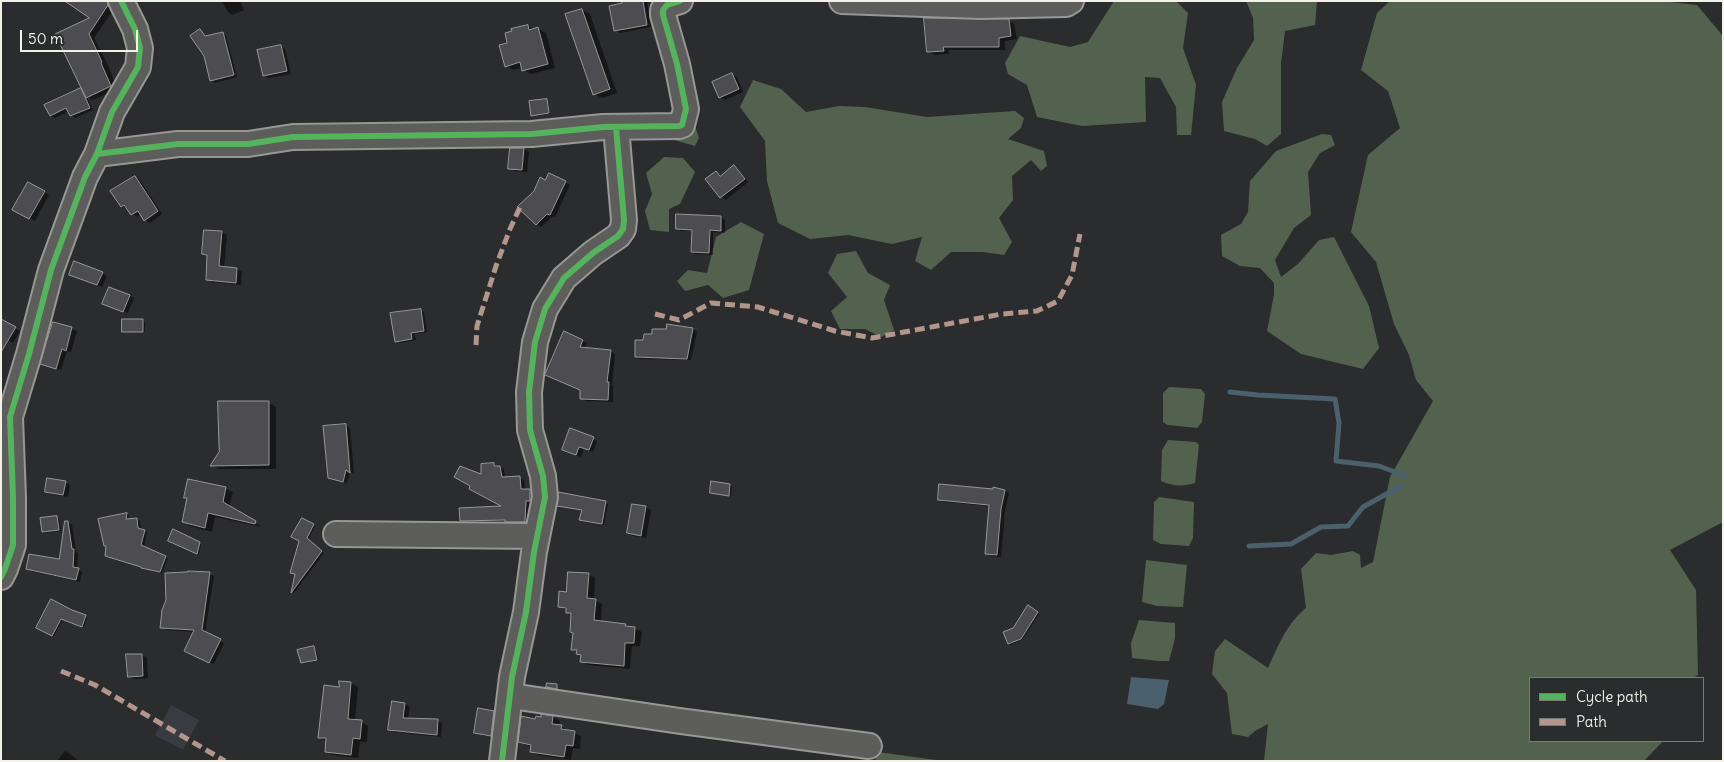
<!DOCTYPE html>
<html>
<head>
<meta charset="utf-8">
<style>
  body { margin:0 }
  #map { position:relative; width:1724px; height:762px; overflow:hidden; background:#2b2c2d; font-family:Delius,sans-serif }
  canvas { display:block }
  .frame { position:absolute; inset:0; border:2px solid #f4f1e8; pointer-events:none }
  .legend { position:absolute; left:1529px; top:677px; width:175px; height:65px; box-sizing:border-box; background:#2a2d2e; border:1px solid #7b7b78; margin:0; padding:6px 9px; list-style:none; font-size:15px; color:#f4f1e8 }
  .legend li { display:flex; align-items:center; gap:10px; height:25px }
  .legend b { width:25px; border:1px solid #7b7b78 }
  .scale { position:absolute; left:20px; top:30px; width:118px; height:22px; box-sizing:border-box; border:2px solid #f4f1e8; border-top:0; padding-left:6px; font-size:15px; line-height:18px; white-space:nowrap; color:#f4f1e8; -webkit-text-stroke:4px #2a2d2e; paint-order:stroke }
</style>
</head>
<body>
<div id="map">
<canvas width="1724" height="762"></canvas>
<div class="frame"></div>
<ul class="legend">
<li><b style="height:6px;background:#56b35d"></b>Cycle path</li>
<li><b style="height:6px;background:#b2968c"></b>Path</li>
</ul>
<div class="scale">50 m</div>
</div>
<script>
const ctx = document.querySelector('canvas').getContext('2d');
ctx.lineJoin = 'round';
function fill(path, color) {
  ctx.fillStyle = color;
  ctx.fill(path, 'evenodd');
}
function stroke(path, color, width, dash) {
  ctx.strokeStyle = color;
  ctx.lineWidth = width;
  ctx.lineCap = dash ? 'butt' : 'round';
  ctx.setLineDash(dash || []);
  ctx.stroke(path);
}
fill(new Path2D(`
  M171 705 199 720 183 750 155 735Z`), '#393b40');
fill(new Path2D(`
  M1114 1H1176L1188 13 1183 48 1196 85 1191 135H1177L1176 107 1160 78 1145 77 1146 122 1082 126 1037 117 1027 85 1008 74 1005 63 1020 36 1070 47 1088 42Z
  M1246 1H1317L1315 25 1285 31 1281 63V134L1267 146 1255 139 1224 131 1222 102 1237 68 1254 40 1253 18Z
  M1390 1H1662L1697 5 1723 36V522L1670 550 1696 590 1698 675 1693 678H1530V741H1663L1644 761H1264L1268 724 1255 731 1248 737 1232 734 1227 693 1212 674 1215 651 1225 639 1268 668C1278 646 1287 623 1306 608L1301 569 1316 553 1331 555 1353 551 1360 555 1361 568 1373 562 1390 477 1433 401 1416 380 1409 355 1394 324 1376 262 1351 232 1368 155 1400 128 1388 91 1361 70 1377 13Z
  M753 80 781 89 806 112 839 106 865 107 927 117 1015 111 1024 118 1021 128 1008 139 1044 151 1047 166 1041 171 1031 160 1012 176 1013 200 999 218 1012 242 1004 255 983 252H951L931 270 915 261 922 237 892 244 848 235 810 239 778 223 767 181 765 141 740 107Z
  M694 123 699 138 695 146 674 140 665 134Z
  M1322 134 1331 135 1335 145 1320 153 1308 172 1311 215 1294 228 1275 260 1281 277 1298 264 1319 240 1334 237 1369 306 1379 348 1363 369 1301 354 1267 331 1274 295V283L1260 268 1240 266 1222 256 1221 235 1241 224 1248 212 1250 181 1276 151Z
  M664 157 683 158 695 172 680 204 669 209V232L650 230 645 211 652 194 646 173Z
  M741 222 764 234 749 290 723 298 708 285 685 291 677 281 688 270 707 273 716 237Z
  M856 251 868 273 890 285 884 300 894 330 881 337 865 329H840L831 311 847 297 828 273 837 254Z
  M1169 387 1201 389 1205 394 1202 422 1197 428 1168 425 1163 422V393Z
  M1168 440 1196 442 1199 445 1195 483C1183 487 1172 486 1161 481L1162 450Z
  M1159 497 1194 502 1193 538 1189 546 1161 544 1153 540 1154 502Z
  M1146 560 1187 565 1183 607 1157 606 1142 602Z
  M1139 620 1175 623V638L1169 661H1159L1132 658 1131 643Z
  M878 752 943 761H875Z`), '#53624e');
fill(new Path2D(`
  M1131 677 1169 680 1164 704 1158 709 1127 704Z`), '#4a606c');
fill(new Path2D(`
  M67 1H114V9L94 38 108 65 117 89 93 100 87 97 93 110 75 118 71 115 69 111 55 118 51 116 46 106 81 89 85 92 57 35 92 18Z
  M222 1H240L244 10 232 15 228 12Z
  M623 1H647L651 27 620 33 615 30 624 4Z
  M582 10 590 14 617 93 602 98 594 94Z
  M1008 20 1014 24 1017 39 1005 41V50H949V54L935 55 928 51Z
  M528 26 534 30 538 29 546 33 555 68 531 74 523 70 522 68 513 70 506 66Z
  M200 30 207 37 223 34 226 36 237 77 215 83 211 80Z
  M280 46 285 49 291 74 269 78 264 76Z
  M732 75 737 77 743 92 725 100 720 97Z
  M546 100 548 101 550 114 534 116 532 115Z
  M524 149 529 152 527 172 514 171 509 168Z
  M734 167 738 169 748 182 726 200 721 197 716 172 722 176Z
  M135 177 140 180 162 214 150 223 145 220 141 214 137 217 122 206Z
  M546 182H565L570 185 555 217 553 216 541 227 537 224Z
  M29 183 49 195 35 221 14 210Z
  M721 217 725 220V233L713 232V255L696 254 692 252 693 231H681L677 228Z
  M222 232 227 235 224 268 237 269 242 272 241 285 212 282 207 279 208 256 204 254Z
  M102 273 107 276 102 287 71 274Z
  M129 296 134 298 128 313 109 306Z
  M421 310 424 312 427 332 414 334 416 340 400 343 396 341Z
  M1 320 20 331 13 343 1 336Z
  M143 320 145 322V332L123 331Z
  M54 324 77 331 71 352 67 351 61 370 42 364Z
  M668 325 693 329 697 332 691 360 640 359 636 357 653 335 668 331Z
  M582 341 587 343 585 348 610 351 615 354 612 385 613 386V402L586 401 581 398V390L551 377Z
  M268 402 276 407V469H219L212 465 220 452Z
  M346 425 350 428 354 474 350 471 347 483 329 477Z
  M593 439 597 441 593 452 584 448 581 457 567 452Z
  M493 464 504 469 505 478H520L524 480 525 490 534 493V502H530L528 524 510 523 506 521 465 523 461 521 505 507 483 476Z
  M65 482 70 485 68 497 51 494 46 492Z
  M713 482 732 486 731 496 713 493Z
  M225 488 233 492 229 507 262 527 215 517 212 532 190 526 183 521 188 499 186 497Z
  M1005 491 1009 493 1005 511 1001 557 991 556 987 554 991 506 943 502 939 499Z
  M605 502 608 504 604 525 584 521 583 510 562 507Z
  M633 505 646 507 651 510 646 538 633 536 628 533Z
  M127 514 129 516 128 520 137 519 140 521 141 530 147 532 144 548 168 558 162 573 145 569 105 546 100 520Z
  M57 517 59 518 61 531 45 533 43 532Z
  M303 520 315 526 308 540 324 553 294 593 293 592Z
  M67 522 72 524 76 552 78 553 77 569 82 572 80 582 32 571 28 568 60 560Z
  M174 531 201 544 199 554 171 542Z
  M209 574 214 576 205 633 224 643 214 664 189 653 194 632 166 630 162 627 167 601Z
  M588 574 595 578 594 600 602 604 601 622 626 625 642 632 640 646H632L630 669 588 665 581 661 582 656 573 649 574 634 573 615 560 606 567 593Z
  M52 601 87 617 84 627 63 619 54 636 38 628Z
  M1028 607 1039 614 1023 639 1011 645 1009 644Z
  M314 648 316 649 319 660 304 664 302 662Z
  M142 655 147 658 148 678 134 679 129 676Z
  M340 682 351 683 358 687 355 721 361 722 368 726 367 742H360L358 758 333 755 326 751 327 741 319 737 340 689Z
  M393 702 405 704 410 707 408 719 437 721 442 723 441 737 394 732 390 729Z
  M494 712 499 715 496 737 481 735 476 732Z
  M553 717 560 721 559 726 581 736 580 749 573 748 571 760 538 755 531 751 532 747 519 742 537 720Z
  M65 751 70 754 79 761H57Z`), '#0007');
stroke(new Path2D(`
  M1230 392 1258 395 1335 399 1339 423 1336 461 1379 466 1406 476
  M1249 546 1291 544 1321 527 1348 526 1363 507 1401 486`), '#4a606c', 5);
const building = new Path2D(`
  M65 1H107L108 5 89 34 102 62 101 63 111 86 86 98 55 34 89 18Z
  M622 1H643L647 25 614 31 609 6 622 3Z
  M582 9 610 89 593 95 565 14Z
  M924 18 1009 19 1011 36 999 38V47H943L944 51 927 52Z
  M528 25 529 30 538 27 548 64 522 71 520 62 505 67 499 45 507 43 505 33 512 31 511 29Z
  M200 29 205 36 223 32 234 75 210 81 204 56 190 36Z
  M281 45 287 71 263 76 257 50Z
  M732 73 739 89 719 98 712 82Z
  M81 88 90 108 70 116 66 108 50 116 44 105Z
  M547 99 549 113 531 116 529 101Z
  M510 148H524L522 170 508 169Z
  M734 165 745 179 720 198 705 179 716 171 720 176Z
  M549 173 566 181 550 215 547 214 536 225 517 207 534 191 540 177 545 180Z
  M135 176 158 211 144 221 138 211 131 215 124 205 121 207 110 191Z
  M28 182 45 191 29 219 12 210Z
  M676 214 721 216V231L710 230 709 253 691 252 692 230 676 229Z
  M204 230 222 231 219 266 237 268 236 283 206 280 207 255 202 254Z
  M74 261 103 272 97 285 69 275Z
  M109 287 130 295 123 312 102 304Z
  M421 309 424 331 411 333 412 339 395 342 390 313Z
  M1 319 16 327 1 352Z
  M122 319H143V332H122Z
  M53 322 72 327 66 351 62 349 56 369 40 364Z
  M667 324 693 328 687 359 635 357V340H643L644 334H652V329H666Z
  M564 331 583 340 580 347 611 350 607 382H609L608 400 580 399V390L545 375Z
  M218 401H269V465L210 466 219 452Z
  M346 424 350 473 346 470 343 482 328 478 323 426Z
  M570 428 594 437 589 450 579 447 576 455 562 450Z
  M494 463V466H500L502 477 520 476 521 489H530V501H526L525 522H505V520L460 521 459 508 501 506 469 489 470 486 454 477 460 466 481 474V464Z
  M47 478 66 481 63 495 45 492Z
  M188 479 226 487 223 502 256 521 255 524 208 513 205 528 182 522 187 498H184Z
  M711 481 730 484 729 496 710 493Z
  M939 484 993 489V487L1005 490 1001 509 997 555 985 554 989 505 938 500Z
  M558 492 606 501 602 524 579 520 582 510 557 506Z
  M632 504 646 506 641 536 627 533Z
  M127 513 126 519 137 518 138 528 145 530 141 545 166 556 160 572 141 568V567L105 556 106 546H104L98 519Z
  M57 516 59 530 42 532 40 518Z
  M302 518 314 524 307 538 322 551 291 593 295 574 290 573 299 541 291 537Z
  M65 521H68L72 549H74L73 567 79 568 76 580 26 569 29 554 59 559Z
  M173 529 200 542 197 554 168 541Z
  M188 571 210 572 202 630 221 639 209 663 184 651 194 630 160 628 162 610 166 600 165 573 187 572Z
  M568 572 589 573 587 598 596 599 594 620 626 624 625 626 635 627 634 643H625L624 666 580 662 581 655 576 654 577 650H571L573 633 570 632 571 613H566V608L558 607 559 591 566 592Z
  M51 599 72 610 86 615 82 627 61 619 52 636 36 628Z
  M1028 605 1038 612 1021 639 1008 644 1003 632 1013 628Z
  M314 646 317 660 301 663 297 650Z
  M126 654H142L143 676 128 677Z
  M339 681 351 682 348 719 362 720 360 739 353 738 351 755 325 752 326 738H318L324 685 339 687Z
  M547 683 557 684V689L546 687Z
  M392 701 405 703 403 718 438 719 437 735 388 730Z
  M478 708 494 711 491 736 474 733Z
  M541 714 553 716 552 724 562 725 561 729 575 731 573 746 566 745 564 757 530 752 531 745 518 742 521 716 535 719 536 716 541 717Z`);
fill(building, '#4d4c50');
stroke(building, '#979796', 1);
const minor = new Path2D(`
  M842 1 980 6 1066 4 1071 1
  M97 154 178 144H248L293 137 532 134 603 127 679 126 682 125 686 109 677 64 663 15V10L667 5 680 1
  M336 534 537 536
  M1 577 5 569 13 545V498L10 417 29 354 51 270 85 177 97 154 112 112 138 67 140 48 135 29 121 1
  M511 696 680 721 869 746
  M502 761 512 677 526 612 534 552 545 497 543 476 530 430 529 392 535 342 545 309 564 278 593 253 618 236 623 229 624 220 616 127`);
stroke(minor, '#979796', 28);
stroke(minor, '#5d5d5c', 24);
stroke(new Path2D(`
  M655 314 679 320 711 303 758 307 835 331 872 338 1002 314 1037 311 1058 301 1072 275 1080 234
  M476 345 477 326 496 266 510 229 521 205
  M61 671 95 685 225 761`), '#b2968c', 5, [10, 5]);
stroke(new Path2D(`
  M97 154 178 144H248L293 137 532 134 603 127 679 126 682 125 686 109 677 64 663 15V10L667 5 680 1
  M1 577 5 569 13 545V498L10 417 29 354 51 270 85 177 97 154 112 112 138 67 140 48 135 29 121 1
  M502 761 512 677 526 612 534 552 545 497 543 476 530 430 529 392 535 342 545 309 564 278 593 253 618 236 623 229 624 220 616 127`), '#56b35d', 6);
</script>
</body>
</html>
